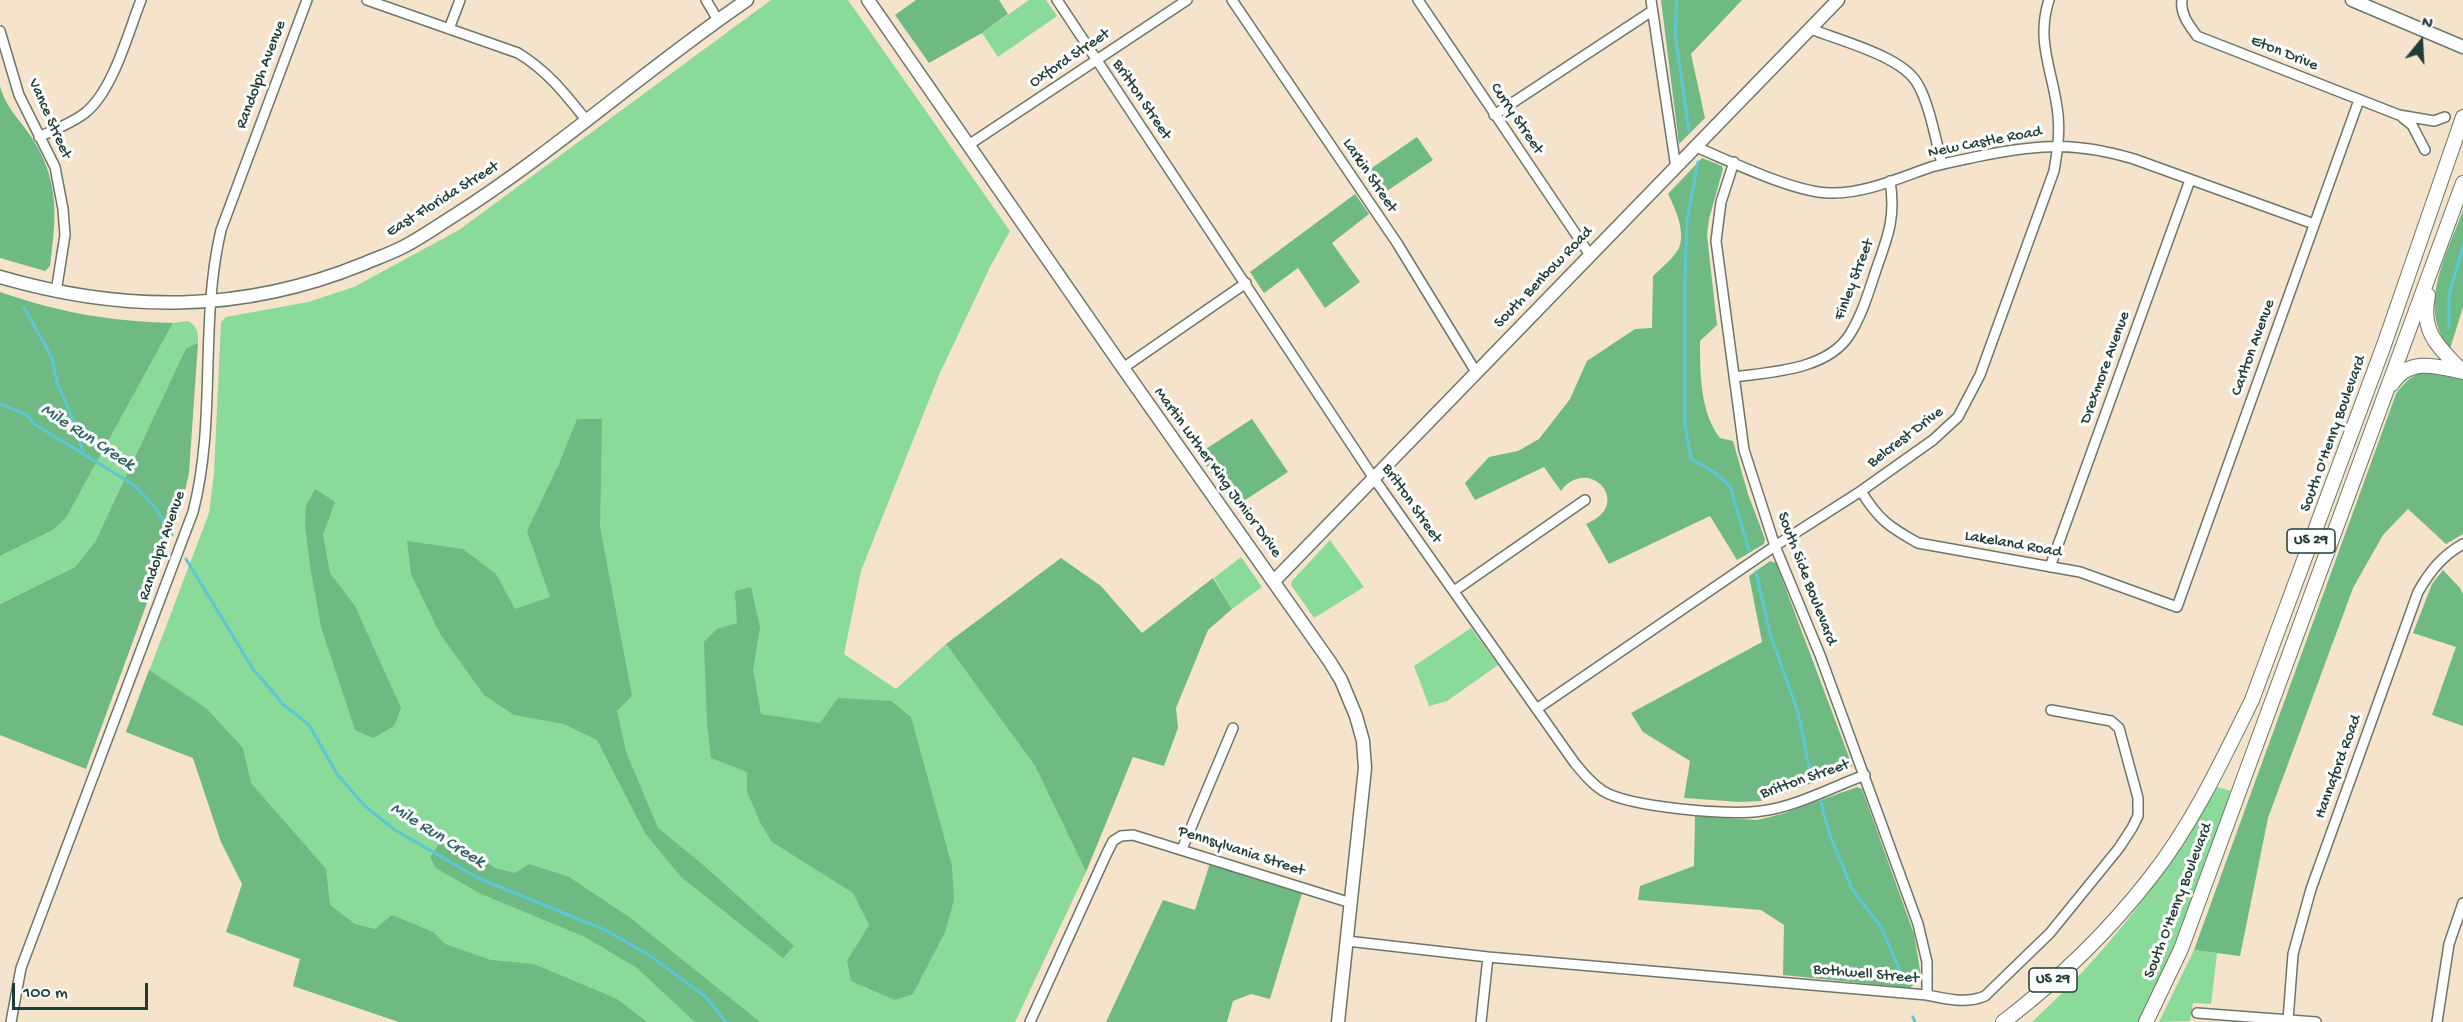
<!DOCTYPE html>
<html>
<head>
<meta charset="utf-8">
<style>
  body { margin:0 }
  #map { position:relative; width:2463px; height:1022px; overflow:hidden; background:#f5e3cb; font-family:"Gochi Hand",sans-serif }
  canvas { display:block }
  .north { position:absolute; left:2391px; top:12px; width:60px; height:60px; -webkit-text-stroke:4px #fff; paint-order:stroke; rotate:18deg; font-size:16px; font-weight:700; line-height:24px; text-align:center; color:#1f3d34 }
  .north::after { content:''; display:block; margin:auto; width:21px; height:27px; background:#1f3d34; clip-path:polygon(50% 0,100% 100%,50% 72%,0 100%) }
  .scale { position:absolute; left:12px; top:983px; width:136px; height:27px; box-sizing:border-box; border:3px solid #1f3d34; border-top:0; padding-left:8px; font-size:18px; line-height:21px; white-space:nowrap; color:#1f3d34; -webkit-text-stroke:4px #fff; paint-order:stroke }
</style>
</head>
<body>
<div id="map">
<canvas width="2463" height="1022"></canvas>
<div class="north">N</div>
<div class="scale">100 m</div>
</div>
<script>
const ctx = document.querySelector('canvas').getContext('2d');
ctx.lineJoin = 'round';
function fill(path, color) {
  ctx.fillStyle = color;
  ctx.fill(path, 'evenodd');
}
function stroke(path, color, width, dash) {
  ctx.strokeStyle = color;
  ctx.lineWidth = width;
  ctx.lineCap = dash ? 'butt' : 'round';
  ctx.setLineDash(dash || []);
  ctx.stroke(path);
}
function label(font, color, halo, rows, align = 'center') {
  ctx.font = font + ' "Gochi Hand",sans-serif';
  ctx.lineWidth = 6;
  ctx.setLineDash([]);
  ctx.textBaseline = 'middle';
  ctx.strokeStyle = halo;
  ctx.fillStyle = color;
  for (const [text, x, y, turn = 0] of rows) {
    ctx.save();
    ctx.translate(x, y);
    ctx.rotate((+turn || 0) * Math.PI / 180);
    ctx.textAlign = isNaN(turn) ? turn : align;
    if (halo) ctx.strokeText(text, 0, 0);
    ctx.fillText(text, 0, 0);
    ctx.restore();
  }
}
fill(new Path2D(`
  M771 0H848L1010 231 991 265 939 375 861 571 844 654 896 689 946 644 1035 766 1086 872 1015 1022H399L293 986 300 959 246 940 273 863 221 842 193 758 126 732 209 513 214 473 221 322 226 317 308 302 354 287 459 230Z
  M1029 0H1046L1057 16 998 57 982 33Z
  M188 321C198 327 198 332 198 343L186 348 95 542 75 567 0 604V556L53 530 66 518 173 323Z
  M1330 540 1364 587 1314 618 1291 585 1292 581Z
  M1241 557 1262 587 1232 609 1214 578Z
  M1471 628 1498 665 1447 701 1429 706 1414 666Z
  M2217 787 2231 791C2203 869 2177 949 2138 1022H2032C2111 949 2163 879 2217 787Z
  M2194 950 2217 953 2211 1004 2193 1003 2190 1021 2159 1022Z`), '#8ada9a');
fill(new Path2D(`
  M916 0H999L1008 14 982 33 929 63 895 15Z
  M1661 0H1742L1691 54 1705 118 1679 144Z
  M0 86C5 107 22 122 34 141 60 184 56 218 50 266L45 271 0 258Z
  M1417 137 1433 160 1378 197 1363 174Z
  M1702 158 1722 166 1723 169 1709 219 1707 235 1717 325 1700 341C1700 373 1700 412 1720 438L1733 441 1748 494 1765 539 1764 544 1737 560 1710 516 1609 564 1586 524C1635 505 1589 454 1561 491L1544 467 1475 500 1465 483 1489 457 1518 451 1539 439 1570 399 1587 361 1635 329 1652 328 1653 276C1661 268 1674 258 1679 248 1686 232 1675 208 1668 194Z
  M1355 194 1369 214 1332 243 1360 282 1325 308 1298 268 1264 293 1250 272Z
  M2463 210V307L2450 349C2416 306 2447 255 2463 210Z
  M0 292C61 313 109 321 173 323L66 518 53 530 0 556Z
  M198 343 189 473 180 513 86 769 0 735V604L75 567 95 542 186 348Z
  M2433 370 2463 380V534L2446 544 2408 509 2383 535 2353 588 2268 818 2240 956 2194 950 2396 394C2407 379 2415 372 2433 370Z
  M577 419H602L600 527 632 696 617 711 626 752 658 828 702 864 794 946 783 958 681 877 645 833 597 740 564 724 514 715 484 695 440 634 411 574 407 541 463 549 496 574 515 609 550 597 527 531 559 464Z
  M1252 419 1288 472 1236 506 1198 454Z
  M315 489 335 502 323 535 330 573 355 606 401 708 394 726 373 738 355 730 321 627 310 565 305 526 306 506Z
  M1061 558 1101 586 1142 633 1213 578 1232 609 1208 630 1176 708 1178 728 1164 766 1133 757 1086 872 1035 766 946 644Z
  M1770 561 1776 563 1852 765 1850 770 1761 801 1740 802 1684 798 1690 761 1643 732 1631 713 1762 642 1749 576Z
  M2443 570 2460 588 2463 594V726L2432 715 2456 647 2413 633 2432 584Z
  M751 587 760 627 753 670 761 714 820 723 838 698 891 701 911 717 952 866 954 900 945 932 913 994 895 1000 851 981 847 961 869 925 853 893 772 842 761 824 747 792V772L711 758 707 724 704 642 717 629 737 623 735 591Z
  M149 670 206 708 243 748 251 783 326 869 330 905 355 924 375 929 392 915 433 932 445 944 491 960 534 964 617 999 647 1022H399L293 986 300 959 226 932 242 884 221 842 193 758 126 732Z
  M1857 787 1862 789 1914 934 1921 976 1910 988 1783 975 1784 925 1761 910 1638 900 1640 886 1694 866 1695 816 1757 820 1782 814Z
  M442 840 456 842 495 868 515 873 529 864 569 877 629 917 760 1022H695L637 968 585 937 479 893 436 868 430 857Z
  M1210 863 1302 893 1270 999 1251 994 1233 1001 1227 1022H1106L1163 900 1195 910Z`), '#6fba82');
stroke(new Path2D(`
  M1677 0 1675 33 1689 131
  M1698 162 1687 220 1685 278V425L1691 459 1714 472 1730 486 1749 550
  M24 307 52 358 57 383 72 417 83 452
  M2449 328V296L2463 246
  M0 404 27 415 34 424 134 485 154 506 172 535
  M186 559 253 669 284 705 309 725 337 774 365 806 395 830 478 878 605 930 649 955 706 997 726 1022
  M1756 572 1770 634 1798 712 1812 782
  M1821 802 1829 833 1852 889 1881 927 1904 980
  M1913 1017 1915 1022`), '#5cc7d5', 3);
const minor = new Path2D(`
  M367 0 518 53C549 72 565 94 587 121
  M706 0 718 20
  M1057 0 1373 477 1574 762C1583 773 1591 783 1603 791 1629 807 1730 816 1761 811 1796 807 1832 787 1865 775
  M1232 0 1397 243 1476 372
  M1418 0 1590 255
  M1651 0 1676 168
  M2182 0C2180 14 2189 25 2197 36L2399 115 2434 121 2445 117
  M449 29 460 0
  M1811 29C1841 41 1901 56 1917 83 1929 102 1936 141 1942 164
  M0 31 19 95 55 167 63 209 65 235 56 292
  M1494 115 1652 11
  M2403 118 2412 125 2425 150
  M39 137C54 130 72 123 85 113 113 91 128 33 141 0
  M970 144 1187 0
  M1696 147C1730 161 1795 193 1830 193 1864 194 1899 178 1931 167 1949 162 1967 159 1985 155 2043 144 2076 142 2134 159L2314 224
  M1734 162 1721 202 1716 241 1744 450 1775 546 1820 655 1918 924 1927 962V995
  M1123 368 1246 283
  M1734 377C1771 372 1828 370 1850 334 1862 315 1869 291 1876 270 1888 236 1896 217 1890 181
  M1861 491C1878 519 1889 527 1918 543L2080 572 2177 607 2359 100
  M2050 567 2190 180
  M1454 591 1585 500
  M1538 708 1775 546 1861 491 1933 440 1958 417 1980 375 2054 171C2057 153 2060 135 2058 115 2054 73 2035 43 2049 0
  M1182 849 1233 728
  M1347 941 1488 957 1927 995C1947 999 1966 1004 1985 996L2050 933 2119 848 2132 828 2138 816V798L2119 728 2111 721 2051 710
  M2197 1013 2316 1022
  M2288 1020 2293 954 2311 889 2418 592C2430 571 2442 556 2463 544
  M11 1022 21 968 193 512C217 420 199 323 221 230L307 0
  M1030 1022 1106 855 1113 841 1121 836 1133 835 1351 903
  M1481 1022 1488 957
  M2437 1022 2449 944 2463 903`);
const major = new Path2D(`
  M868 0 1123 368 1330 662 1341 680 1356 716 1363 741 1365 768 1338 1022
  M2352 0 2463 47
  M0 277C124 313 243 313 363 264 377 258 392 253 405 246 422 237 439 225 455 215 557 150 647 68 747 0
  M1274 581 1838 0`);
const highway = new Path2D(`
  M2428 295C2420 333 2439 347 2463 372
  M2392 384C2409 357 2437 366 2463 372
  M2003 1022C2057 981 2108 932 2150 878 2192 825 2222 761 2252 700L2384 345 2463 117
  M2146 1022 2181 949 2463 183`);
stroke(minor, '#6a7769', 12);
stroke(major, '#6a7769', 15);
stroke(highway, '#6a7769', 16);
stroke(minor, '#fff', 9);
stroke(major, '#fff', 12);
stroke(highway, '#fff', 14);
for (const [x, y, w] of [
  [2311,541,48],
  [2053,980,48]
]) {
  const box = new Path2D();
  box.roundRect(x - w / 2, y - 12, w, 24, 4.5);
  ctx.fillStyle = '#fff';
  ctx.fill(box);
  stroke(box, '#1f3d34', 1.5);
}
label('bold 15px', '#1f3d34', null, [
  ["US 29",2311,541],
  ["US 29",2053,980]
]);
label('16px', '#1f3d34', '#fff', [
  ["Eton Drive",2284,54,22],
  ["Oxford Street",1070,59,-34],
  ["Randolph Avenue",262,75,-69],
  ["Britton Street",1141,100,56],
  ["Vance Street",49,119,66],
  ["Curry Street",1516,119,56],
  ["New Castle Road",1985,143,-11],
  ["Larkin Street",1369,176,56],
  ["East Florida Street",443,200,-32],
  ["South Benbow Road",1544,278,-46],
  ["Finley Street",1855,280,-69],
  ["Carlton Avenue",2254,348,-70],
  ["Drexmore Avenue",2106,368,-70],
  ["South O'Henry Boulevard",2334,434,-70],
  ["Belcrest Drive",1906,438,-37],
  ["Martin Luther King Junior Drive",1217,473,54],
  ["Britton Street",1411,504,55],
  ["Lakeland Road",2013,545,10],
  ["Randolph Avenue",163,546,-71],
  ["South Side Boulevard",1806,579,69],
  ["Hannaford Road",2339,767,-70],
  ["Britton Street",1805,780,-19],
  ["Pennsylvania Street",1241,852,18],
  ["South O'Henry Boulevard",2179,901,-69],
  ["Bothwell Street",1866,975,5]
]);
label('italic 18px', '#316664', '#fff', [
  ["Mile Run Creek",87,438,33],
  ["Mile Run Creek",437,836,32]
]);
</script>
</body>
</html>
